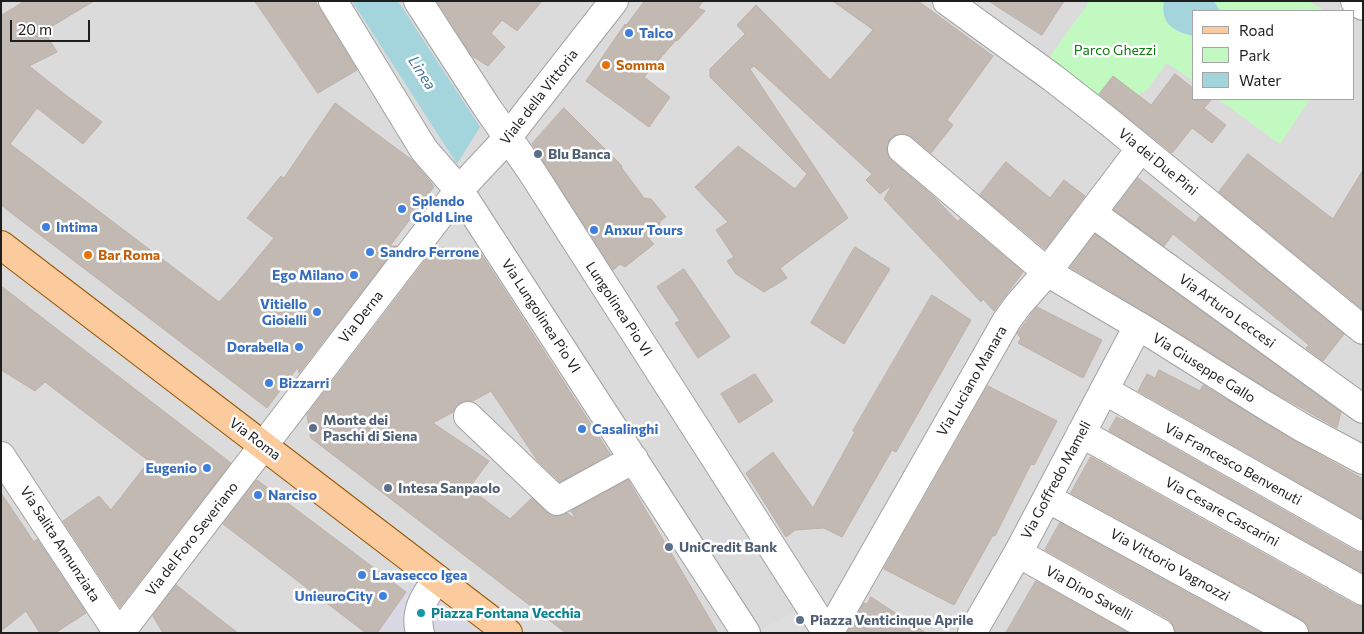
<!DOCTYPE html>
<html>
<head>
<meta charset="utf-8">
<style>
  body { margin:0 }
  #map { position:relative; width:1364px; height:634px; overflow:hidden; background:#efeae4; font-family:Commissioner,sans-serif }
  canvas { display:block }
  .frame { position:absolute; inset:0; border:2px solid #1e1e1e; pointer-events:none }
  .legend { position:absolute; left:1192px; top:10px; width:162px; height:90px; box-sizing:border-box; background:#fff; border:1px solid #a5a5a5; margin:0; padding:6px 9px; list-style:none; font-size:15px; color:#1e1e1e }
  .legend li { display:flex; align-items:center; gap:10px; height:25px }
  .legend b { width:25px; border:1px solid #a5a5a5 }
  .scale { position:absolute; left:10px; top:20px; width:80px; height:22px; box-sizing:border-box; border:2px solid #1e1e1e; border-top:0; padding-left:6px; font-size:15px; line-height:18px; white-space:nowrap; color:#1e1e1e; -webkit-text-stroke:4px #fff; paint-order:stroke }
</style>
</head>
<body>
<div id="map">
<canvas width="1364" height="634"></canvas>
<div class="frame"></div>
<ul class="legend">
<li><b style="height:6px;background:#fbca9d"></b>Road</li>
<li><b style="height:14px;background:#c2f9c1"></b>Park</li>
<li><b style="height:14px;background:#a5d5dc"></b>Water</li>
</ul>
<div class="scale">20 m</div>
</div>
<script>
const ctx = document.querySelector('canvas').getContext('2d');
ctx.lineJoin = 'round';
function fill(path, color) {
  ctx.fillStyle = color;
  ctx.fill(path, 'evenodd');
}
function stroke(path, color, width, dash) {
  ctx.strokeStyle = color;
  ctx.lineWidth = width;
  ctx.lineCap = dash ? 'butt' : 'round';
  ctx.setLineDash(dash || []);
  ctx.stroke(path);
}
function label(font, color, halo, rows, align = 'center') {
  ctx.font = font + ' Commissioner,sans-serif';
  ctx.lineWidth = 5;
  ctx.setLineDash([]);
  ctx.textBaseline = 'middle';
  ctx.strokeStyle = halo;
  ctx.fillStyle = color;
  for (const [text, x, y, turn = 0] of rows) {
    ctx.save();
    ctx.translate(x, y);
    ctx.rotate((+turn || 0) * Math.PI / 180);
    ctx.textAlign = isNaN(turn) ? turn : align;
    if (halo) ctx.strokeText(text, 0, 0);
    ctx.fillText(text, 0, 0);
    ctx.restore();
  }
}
fill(new Path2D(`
  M1 1H1363V633H1ZM1193 11H1353V99H1193Z`), '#dcdbdb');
fill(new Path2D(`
  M1085 1H1308L1322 9 1320 11H1193V81L1167 63 1146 91 1108 107 1047 60 1088 4Z
  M1218 99H1310L1280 144Z`), '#c2f9c1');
fill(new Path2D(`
  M803 608 839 633H753Z`), '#dedede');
fill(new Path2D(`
  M411 584 480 633H377Z`), '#d8d9e4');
fill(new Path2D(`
  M352 1H398L480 127 457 164Z
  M1164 1H1214L1220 11H1193V36C1173 31 1160 24 1164 1Z`), '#a5d5dc');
const building = new Path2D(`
  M25 1H94L44 31 57 52 29 66 67 96 102 122 83 144 37 108 10 144 219 302 236 284 274 238 247 218 281 176 284 178 335 103 412 160 429 180 434 187 390 246H397L299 373 298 367 267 408 1 205V16Z
  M255 1H315L357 70 318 93Z
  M437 1H542L517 31 502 20 491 33 505 47 488 66 472 56Z
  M645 1H703L698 8 705 11 677 41 676 40 644 77 670 97 649 127 586 81 625 24 626 25Z
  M833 1H918L993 56 947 120 953 125 931 153 912 137 904 134 896 135 890 139 887 147 888 155 892 161 933 196 958 222 960 219 1023 272 994 311 983 299 981 302 884 199 892 185 880 194 866 180 872 174 754 66 750 69 848 218 780 268 787 278 764 292 736 274 727 261 734 257 716 230 728 222 695 187 738 146 795 189 807 174 710 77V69L745 34 737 25 756 5 830 80 873 30Z
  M989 1H1064L1042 35Z
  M1175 74 1193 88V99H1212L1204 108 1226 125 1212 143 1192 128 1172 153 1099 94 1113 76 1151 105Z
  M564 108 622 166 621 167 644 198 651 199 666 217 660 221 659 231 649 239 654 244 625 267 620 264 613 270 532 144Z
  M1248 154 1333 219 1363 170V310L1219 192Z
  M1006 162 1050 198 1064 180 1085 196 1045 249 980 195Z
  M1138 178 1195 223 1200 216 1344 334 1323 361 1306 348 1309 345 1173 234 1164 246 1114 210Z
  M1095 234 1341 412 1337 428 1271 391 1155 318 1070 267Z
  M855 247 890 269 844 344 811 323Z
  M435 248 478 249 610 454 560 482 537 460 491 391 473 401H463L456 406 453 412 433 423 489 461 469 488 510 519 532 498 546 512 554 516 567 513 576 519 571 511 628 480 718 633H566L311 438 307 415Z
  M684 269 730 337 698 358 675 323 680 321 657 287Z
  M1 286 231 463 120 607 63 521 99 496 111 510 149 461 45 382 35 391 1 370Z
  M932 295 971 320 896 452 892 450 842 537 824 528 795 530 786 537 746 473 773 452 813 508 855 432 853 431Z
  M1037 307 1102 340 1083 378 1018 343 1021 338 1017 334Z
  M1159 370 1200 391 1203 385 1295 441 1363 479V519L1138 391 1147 374 1155 378Z
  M755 374 773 401 739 423 721 394Z
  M988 386 1057 421 1034 465 1031 464 995 536 993 535 954 605 884 569Z
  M1117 417 1122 420 1123 419 1355 551 1363 553V573L1109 431Z
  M1091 457 1355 605 1363 607V633H1310L1307 624 1301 619 1071 493Z
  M257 480 406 592 377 633H366L223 524Z
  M1 493 34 542 37 539 86 613 55 633H40L26 611 1 631Z
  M1060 523 1261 633H1176L1173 625 1168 619 1045 550Z
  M1036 581 1128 633H1006Z
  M176 585 238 633H163L153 616Z
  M871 597 926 633H847L864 603 867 604Z`);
fill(building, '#c3b9b3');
stroke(building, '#c0afa6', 1);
const minor = new Path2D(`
  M333 1 424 150 459 190 746 633
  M418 1 486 106 532 172 827 633
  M947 1 1053 78 1108 121 1363 330
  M1355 1 1363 6
  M902 149 1047 272 1147 331 1263 404 1303 428 1363 460
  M1092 213 1363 409
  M1104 390 1363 537
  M468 416 557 501 634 459
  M1081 433 1363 591
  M1 456 118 633
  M1047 498 1294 633
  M1018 553 1160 633
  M120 633 459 190 503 143 614 1
  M420 633C414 611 425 596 437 579
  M829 633 1007 320 1018 305 1047 272 1141 148
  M972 633 1018 553 1138 326`);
const major = new Path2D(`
  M1 245 508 633`);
stroke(minor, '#a2a2a2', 30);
stroke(major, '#965702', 30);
stroke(minor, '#fff', 28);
stroke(major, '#fbca9d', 28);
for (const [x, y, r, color] of [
  [629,33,5,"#3f7fe0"],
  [606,65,5,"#e8710a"],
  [538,154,5,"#5c6f8a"],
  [402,209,5,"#3f7fe0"],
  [46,227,5,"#3f7fe0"],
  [594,230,5,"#3f7fe0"],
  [370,252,5,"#3f7fe0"],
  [88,255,5,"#e8710a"],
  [354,275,5,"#3f7fe0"],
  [317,312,5,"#3f7fe0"],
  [299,347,5,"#3f7fe0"],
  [269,383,5,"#3f7fe0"],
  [313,428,5,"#5c6f8a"],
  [582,429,5,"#3f7fe0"],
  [207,468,5,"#3f7fe0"],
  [388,488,5,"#5c6f8a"],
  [258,495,5,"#3f7fe0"],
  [669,547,5,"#5c6f8a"],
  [362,575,5,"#3f7fe0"],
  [383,596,5,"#3f7fe0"],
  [421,613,5,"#0f9aa8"],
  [800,620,5,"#5c6f8a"]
]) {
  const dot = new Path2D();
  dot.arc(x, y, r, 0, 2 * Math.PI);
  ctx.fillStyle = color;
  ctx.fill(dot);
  stroke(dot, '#fff', 2);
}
label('bold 14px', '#366cbe', '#fff', [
  ["Talco",639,33],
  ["Splendo",412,201],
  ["Gold Line",412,217],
  ["Intima",56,227],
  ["Anxur Tours",604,230],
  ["Sandro Ferrone",380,252],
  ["Ego Milano",344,275,"right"],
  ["Vitiello",307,304,"right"],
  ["Gioielli",307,320,"right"],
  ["Dorabella",289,347,"right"],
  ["Bizzarri",279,383],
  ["Casalinghi",592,429],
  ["Eugenio",197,468,"right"],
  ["Narciso",268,495],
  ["Lavasecco Igea",372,575],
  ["UnieuroCity",373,596,"right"]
], 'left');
label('14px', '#0d7b0d', '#fff', [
  ["Parco Ghezzi",1115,50]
]);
label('bold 14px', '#c56008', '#fff', [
  ["Somma",616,65],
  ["Bar Roma",98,255]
], 'left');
label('14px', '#1e1e1e', '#fff', [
  ["Viale della Vittoria",539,97,-52],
  ["Via dei Due Pini",1158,162,39],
  ["Lungolinea Pio VI",619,309,57],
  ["Via Arturo Leccesi",1227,311,36],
  ["Via Lungolinea Pio VI",541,316,57],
  ["Via Derna",361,317,-52],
  ["Via Giuseppe Gallo",1204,368,32],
  ["Via Luciano Manara",972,381,-60],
  ["Via Roma",255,439,37],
  ["Via Francesco Benvenuti",1233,464,29],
  ["Via Goffredo Mameli",1056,480,-62],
  ["Via Cesare Cascarini",1222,512,29],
  ["Via del Foro Severiano",192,539,-52],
  ["Via Salita Annunziata",60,544,57],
  ["Via Vittorio Vagnozzi",1170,565,29],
  ["Via Dino Savelli",1089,593,29]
]);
label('bold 14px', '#4e5e75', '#fff', [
  ["Blu Banca",548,154],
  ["Monte dei",323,420],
  ["Paschi di Siena",323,436],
  ["Intesa Sanpaolo",398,488],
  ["UniCredit Bank",679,547],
  ["Piazza Venticinque Aprile",810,620]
], 'left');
label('bold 14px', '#0d838f', '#fff', [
  ["Piazza Fontana Vecchia",431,613]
], 'left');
label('italic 15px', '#45799c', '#fff', [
  ["Linea",422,73,57]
]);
</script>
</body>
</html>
